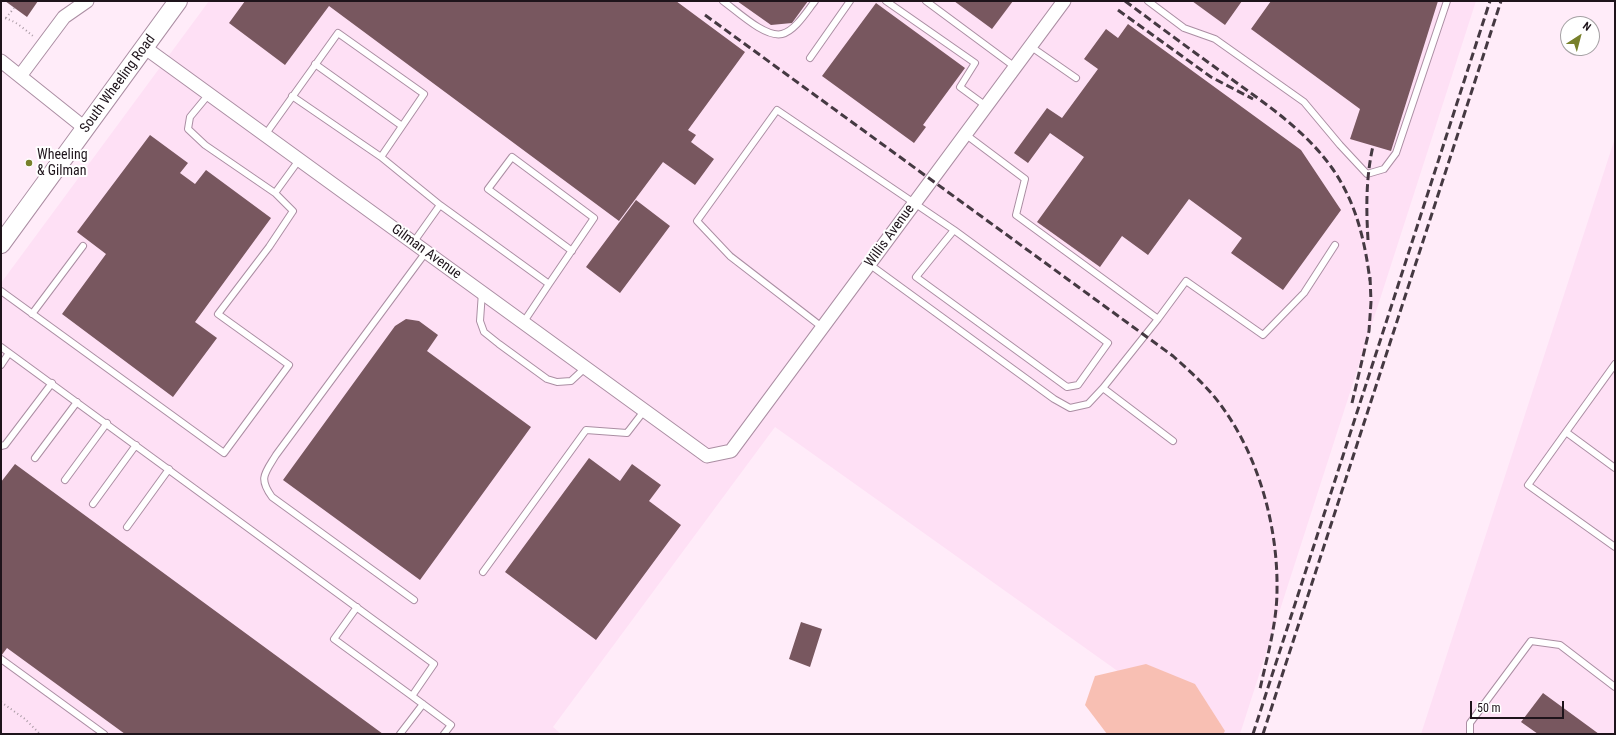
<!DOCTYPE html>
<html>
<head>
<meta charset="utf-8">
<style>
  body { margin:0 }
  #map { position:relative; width:1616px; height:735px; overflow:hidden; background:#ffecf9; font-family:"Roboto Condensed",sans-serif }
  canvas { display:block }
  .frame { position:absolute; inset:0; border:2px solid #1e141b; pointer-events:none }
  .north { position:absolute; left:1560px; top:16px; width:40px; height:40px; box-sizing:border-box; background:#fff; border:1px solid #a5a1a4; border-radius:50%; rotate:36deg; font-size:11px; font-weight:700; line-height:16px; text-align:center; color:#1e141b }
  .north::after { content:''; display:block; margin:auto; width:14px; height:18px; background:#78802b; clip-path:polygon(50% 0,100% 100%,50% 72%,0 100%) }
  .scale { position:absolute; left:1470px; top:701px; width:94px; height:18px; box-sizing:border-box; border:2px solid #1e141b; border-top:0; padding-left:5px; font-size:12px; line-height:14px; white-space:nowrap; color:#1e141b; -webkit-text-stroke:3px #fff; paint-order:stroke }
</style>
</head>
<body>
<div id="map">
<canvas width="1616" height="735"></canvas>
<div class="frame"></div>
<div class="north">N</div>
<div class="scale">50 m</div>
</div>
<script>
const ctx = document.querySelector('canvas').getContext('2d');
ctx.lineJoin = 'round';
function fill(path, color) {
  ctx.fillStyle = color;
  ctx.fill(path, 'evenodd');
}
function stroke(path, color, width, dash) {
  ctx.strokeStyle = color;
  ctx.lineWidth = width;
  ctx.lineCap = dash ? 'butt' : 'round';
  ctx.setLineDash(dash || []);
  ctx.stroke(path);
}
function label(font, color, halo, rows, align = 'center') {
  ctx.font = font + ' "Roboto Condensed",sans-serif';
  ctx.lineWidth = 4;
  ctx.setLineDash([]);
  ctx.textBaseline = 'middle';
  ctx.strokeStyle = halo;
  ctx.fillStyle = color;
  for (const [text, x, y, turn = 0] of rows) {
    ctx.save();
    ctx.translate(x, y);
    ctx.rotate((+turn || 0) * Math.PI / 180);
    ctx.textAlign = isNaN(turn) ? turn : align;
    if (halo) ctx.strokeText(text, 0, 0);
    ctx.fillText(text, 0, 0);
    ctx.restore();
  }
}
fill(new Path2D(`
  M209 1H1476L1240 734H1206L775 427 553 727 561 734H1V283Z
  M1615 138V734H1421Z`), '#fee0f5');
fill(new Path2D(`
  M1146 664 1195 684 1225 731 1223 734H1107L1085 705 1095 676Z`), '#f8bfb3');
fill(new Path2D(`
  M5 1H38L27 17Z
  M245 1H676L745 52 688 130 696 135 691 142 714 159 695 185 663 162 619 221 329 6 285 65 229 23Z
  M737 1H808L792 23 771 25Z
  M954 1H1013L992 29Z
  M1192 1H1242L1225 25Z
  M1271 1H1438L1391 151 1350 139 1360 109 1251 29Z
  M876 3 965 68 923 125 926 127 914 143 822 76Z
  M1128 24 1301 150 1341 210 1283 290 1231 253 1242 238 1189 199 1148 255 1122 236 1100 267 1037 222 1084 157 1050 133 1028 163 1014 153 1047 108 1062 118 1098 69 1084 59 1106 29 1118 38Z
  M150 135 188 163 180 173 195 184 206 170 271 218 195 322 217 338 173 397 62 314 106 254 77 232Z
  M636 200 670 226 620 293 586 267Z
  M406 319 419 321 438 335 427 351 531 427 420 580 283 480 395 326Z
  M589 458 620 481 632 464 661 485 649 501 681 525 596 640 505 572Z
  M15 464 383 734H125L7 648 1 656V482Z
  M801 622 822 629 810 667 789 659Z
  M1543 693 1599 734H1538L1521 722Z`), '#78575f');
const lane = new Path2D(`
  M723 1C737 11 765 38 782 34 795 31 807 11 815 1
  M886 1 975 63 960 87 986 106
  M926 1 1015 67
  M1148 1 1184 28 1215 39 1304 102 1340 145 1367 174 1384 169 1396 153 1447 1
  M1030 46 1076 78
  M810 58 850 1
  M315 64 402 126
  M209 94 190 117 188 129 205 145 275 193 299 160
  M965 134 1025 179 1016 215 1158 319 1186 281 1263 335 1304 293 1335 245
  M265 135 338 33 424 94 381 157 292 96
  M381 157 440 205 413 243
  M440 205 549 284 523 323
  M869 264 1054 399 1070 408 1088 404 1103 388
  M549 284 594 218 512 157 488 189 572 251
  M1 291 224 453 289 365 218 314 269 247 293 211 275 193
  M482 292 480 321 484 332 499 344 547 379 557 382 571 381 585 368
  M32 314 83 246
  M1158 319 1103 388 1173 441
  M822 327 730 256 697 221 777 110 954 230 1108 343 1078 385 1067 387 916 277 954 230
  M1 347 434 664 412 696 451 725 444 734
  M1615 364 1566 432 1615 468
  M1 365 9 353
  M1566 432 1528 485 1615 547
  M1 446 5 445 52 383
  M35 458 77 402
  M65 480 107 423
  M93 504 136 445
  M127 527 169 469
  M483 572 586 430 627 433 644 411
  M414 600 272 497C258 478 265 473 276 455L426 252
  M357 607 334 639 412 696
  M1 659 104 734
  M400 734 423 704
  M1470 734V723L1531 641 1560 645 1615 687`);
const street = new Path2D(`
  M144 47 707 456 731 451 1064 1
  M1 61 86 129
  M20 76 64 17 87 1`);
const secondary = new Path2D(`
  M1 244 178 1`);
stroke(lane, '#ab8ea3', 8);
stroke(street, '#ab8ea3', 15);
stroke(secondary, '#ab8ea3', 20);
stroke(new Path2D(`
  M1 18C13 18 24 29 33 36
  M6 18 14 8
  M1 702 25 719 40 734`), '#aa9ba5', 2, [1, 3]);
stroke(lane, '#fff', 6);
stroke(street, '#fff', 13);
stroke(secondary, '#fff', 18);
stroke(new Path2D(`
  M1125 1C1160 27 1195 53 1230 78 1267 105 1305 130 1332 168 1356 202 1365 241 1370 281
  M1118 10 1211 77 1253 99
  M705 15 1173 356C1192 373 1211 390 1225 411 1260 461 1278 529 1277 590 1277 623 1267 657 1260 689
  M1368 240C1366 207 1366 177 1373 146
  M1352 403 1369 331 1371 302 1370 276
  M1253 734 1490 1
  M1263 734 1501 1`), '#453942', 3, [8, 4]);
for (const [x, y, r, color] of [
  [29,163,4,"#78802b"]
]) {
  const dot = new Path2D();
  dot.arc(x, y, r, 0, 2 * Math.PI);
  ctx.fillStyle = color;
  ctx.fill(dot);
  stroke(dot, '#fff', 1.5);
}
label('14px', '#1e141b', '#fff', [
  ["South Wheeling Road",118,84,-54],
  ["Willis Avenue",890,236,-54],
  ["Gilman Avenue",426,252,36]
]);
label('14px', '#1e141b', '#fff', [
  ["Wheeling",37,155],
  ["& Gilman",37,171]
], 'left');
</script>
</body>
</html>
